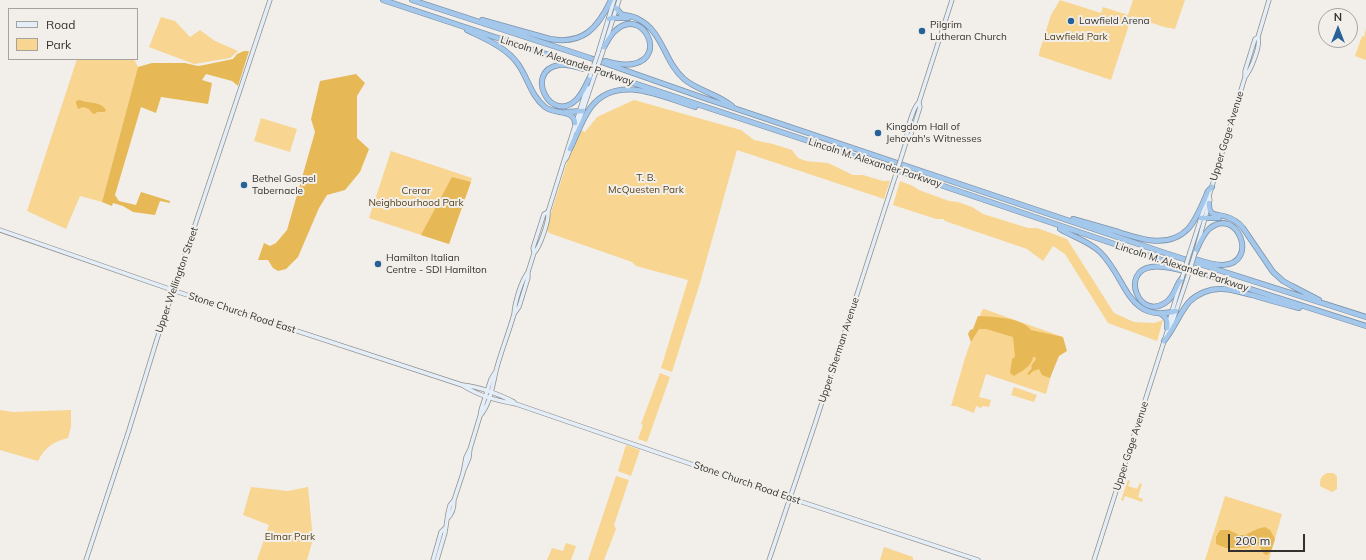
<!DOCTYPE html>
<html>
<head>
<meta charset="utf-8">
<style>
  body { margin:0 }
  #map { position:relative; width:1366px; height:560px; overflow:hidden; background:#f2efea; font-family:Mulish,sans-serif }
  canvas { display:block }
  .legend { position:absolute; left:8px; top:8px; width:130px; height:52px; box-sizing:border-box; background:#f2efea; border:1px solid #a5a39f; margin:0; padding:5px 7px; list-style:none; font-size:12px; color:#32312f }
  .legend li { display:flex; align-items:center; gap:8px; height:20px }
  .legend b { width:20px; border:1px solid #a5a39f }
  .north { position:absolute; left:1318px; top:8px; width:40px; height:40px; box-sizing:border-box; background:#f2efea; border:1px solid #a5a39f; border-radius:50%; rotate:0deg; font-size:11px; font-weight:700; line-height:16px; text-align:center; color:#32312f }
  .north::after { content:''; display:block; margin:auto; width:14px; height:18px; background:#276198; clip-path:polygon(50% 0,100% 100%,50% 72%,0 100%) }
  .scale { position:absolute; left:1228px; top:534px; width:77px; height:18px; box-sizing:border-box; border:2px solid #32312f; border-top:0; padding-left:5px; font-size:12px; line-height:14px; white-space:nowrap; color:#32312f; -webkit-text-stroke:3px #f2efea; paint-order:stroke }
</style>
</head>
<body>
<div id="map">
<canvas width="1366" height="560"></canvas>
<ul class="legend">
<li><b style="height:5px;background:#e4eef9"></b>Road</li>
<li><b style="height:11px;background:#f8d590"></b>Park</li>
</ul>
<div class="north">N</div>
<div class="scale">200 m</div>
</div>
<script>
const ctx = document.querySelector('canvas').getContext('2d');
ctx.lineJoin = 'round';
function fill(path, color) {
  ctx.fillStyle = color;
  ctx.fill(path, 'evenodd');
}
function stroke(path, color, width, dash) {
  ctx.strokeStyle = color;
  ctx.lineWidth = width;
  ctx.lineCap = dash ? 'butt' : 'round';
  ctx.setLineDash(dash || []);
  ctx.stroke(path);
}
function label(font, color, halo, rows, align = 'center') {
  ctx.font = font + ' Mulish,sans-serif';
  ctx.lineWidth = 4;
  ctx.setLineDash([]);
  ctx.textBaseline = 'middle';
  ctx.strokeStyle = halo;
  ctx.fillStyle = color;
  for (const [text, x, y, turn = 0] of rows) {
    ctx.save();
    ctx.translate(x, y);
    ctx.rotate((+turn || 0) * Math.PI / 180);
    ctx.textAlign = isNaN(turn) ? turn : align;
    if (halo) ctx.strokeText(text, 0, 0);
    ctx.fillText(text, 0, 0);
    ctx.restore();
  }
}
fill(new Path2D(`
  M1060 0 1101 13 1103 7 1128 15 1133 0H1185L1175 29 1164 27 1132 16 1111 80 1039 56V53L1051 15Z
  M161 17 175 21 190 37 200 30 215 41 238 51 230 58 194 64 149 47Z
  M1366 28V60L1355 56 1362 36 1364 37Z
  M77 59H134L138 67 102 202 80 196 66 229 27 211Z
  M634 100 741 130 754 140 773 144 792 150 798 158 806 161 828 163 853 175H863L883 181H890L884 199 737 150 700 283 672 372 661 368 688 280 636 266 632 262 549 233 546 229 569 156 581 130 585 132 597 117Z
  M261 118 297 129 290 152 254 141Z
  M391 151 472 178 449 244 369 218Z
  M900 181 913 186 919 190 949 201 958 202 972 207 983 214 1028 228H1037L1067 239 1114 313 1134 322 1154 323 1163 320 1157 341 1108 323 1065 254 1053 246 1043 261 1027 249 945 221 943 219H936L893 205Z
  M984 309 1063 337 1054 364 1046 394 986 374 978 400 979 397 991 400 989 407 983 406 981 408 976 406 974 413 956 406H951L965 358 982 310Z
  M660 373 670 377 647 442 638 439 643 425 641 424Z
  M1014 387 1037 395 1034 402 1011 395Z
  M0 410 13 412 71 410V427L68 438C53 442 45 447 38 461L0 450Z
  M626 445 640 450 631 476 618 471Z
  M1327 473H1333L1337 476V489L1332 492 1320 486C1320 479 1321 476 1327 473Z
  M616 476 629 480 614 525 616 529 604 560H588Z
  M1128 480 1130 481 1128 486 1137 489 1140 483 1142 484 1138 497 1143 499 1142 502 1125 496 1123 501 1121 500Z
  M251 487 288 491 308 487 313 539 307 560H257L269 525 243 515Z
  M1225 496 1282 514 1269 560H1205Z
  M566 543 576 546 571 560H547L552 548 563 551Z
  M884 547 913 557V560H880Z`), '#f8d590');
fill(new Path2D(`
  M244 51H249L238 86 232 81 206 74 202 80 212 83 208 104 161 97 156 113 141 107 115 195 119 201 136 205 141 192 170 201V203L160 201 155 215 133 212 123 206 113 203 112 206 102 202 138 67 152 63H185L198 66 204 65 233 59 237 54Z
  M356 74 365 83 357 96V138L369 149 360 172 345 190 327 195 319 208 298 257 286 269 278 271 273 268 268 260H258L264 243 270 246 276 243 287 230 315 132 311 119 320 81Z
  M80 100C89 104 101 101 106 110L105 112H97L95 114 92 113 89 109 83 107 78 109 76 103V101Z
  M452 177 471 182 449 244 421 235Z
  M978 316C993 317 1021 317 1031 330L1063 337 1067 351 1059 356 1050 378 1042 375 1039 369 1033 371 1029 375 1027 374 1032 368 1031 366 1036 359 1035 357H1033C1032 366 1022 371 1014 376L1010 373 1012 359 1015 357 1013 337 986 329H979L971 342 968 334 970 330 973 329Z
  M1265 527 1270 530 1275 539 1271 551 1267 555 1264 554 1258 544 1246 548H1226L1216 544V537L1220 530H1229L1239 535H1245L1257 529Z`), '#e7b856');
const secondary = new Path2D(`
  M598 53 614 0
  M602 54 619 0
  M1245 77C1251 70 1261 45 1258 37
  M576 131 594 77
  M907 139C906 131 913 108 919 102L952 0
  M902 155 907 139 910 137 915 123 920 107 919 102
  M565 160 567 157 571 147
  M0 230 178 292 462 385C477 395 498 401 516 404L790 498 978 560
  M1197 247 1210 200 1209 196
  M1190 252 1207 199 1209 196 1245 77V71L1255 39 1258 37 1269 0
  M534 253C540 247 549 221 548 212L587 87
  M514 313C515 302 521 281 528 272
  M1168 325 1181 281
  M463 385C477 386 501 395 514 402
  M480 416C491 403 493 383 497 367 502 349 509 332 514 314L519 307 528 278V272L534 253 533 248 544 214 548 212
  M463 472 469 458 470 449 480 416 481 410 491 379 496 371
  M448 518C453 513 454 508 454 501
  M86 560 129 430 157 339 270 0
  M433 560 441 532 445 528
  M437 560 445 533 448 513 450 505 454 500 463 473 466 457 470 449
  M769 560 815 424 895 177
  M1094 560 1167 332 1170 329 1187 279`);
const motorway = new Path2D(`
  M383 0 908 174 1197 272 1366 326
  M412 0 590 58 704 98 1168 254 1366 317
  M616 8 621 14C626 16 633 16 638 19 663 31 664 62 684 79 698 91 718 94 732 106
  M609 19 613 18H628
  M482 20 550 39C583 45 598 28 611 0
  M467 30C485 39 506 47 518 64 528 78 531 96 545 107 555 115 574 109 575 123
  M604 47C607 42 610 36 614 32 641 4 669 57 633 64 624 66 614 63 605 61
  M584 69C576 67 567 64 559 65 523 71 551 126 577 99 583 93 586 84 590 77
  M566 112 583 111
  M570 149C577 135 582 119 591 107 617 73 663 97 695 107
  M1209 203C1209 218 1216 213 1227 217 1233 219 1239 223 1243 228L1273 272 1283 281 1292 286 1319 300
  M1201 218H1219
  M1073 219C1087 223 1101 227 1115 231 1138 238 1167 250 1188 229 1197 219 1203 203 1208 191L1212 187
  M1060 229C1073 237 1089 241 1100 252 1127 278 1127 324 1176 311
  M1195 253C1199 245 1202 236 1209 229 1237 205 1260 263 1223 265 1214 265 1204 262 1195 259
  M1182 278C1175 286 1175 297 1165 303 1139 320 1120 272 1151 267 1163 265 1174 269 1185 271
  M1159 313C1166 316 1168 320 1167 328
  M1164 341C1174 329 1179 314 1189 302 1197 294 1210 288 1222 289 1232 289 1242 293 1252 295 1268 300 1283 304 1299 308`);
stroke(secondary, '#918f8a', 5);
stroke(motorway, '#7c92aa', 6);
stroke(secondary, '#e4eef9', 3.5);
stroke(motorway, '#a4c7ec', 4.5);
const secondaryBridge = new Path2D(`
  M590 76 598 53
  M594 77 602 54
  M895 177 902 155
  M1182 278 1190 252
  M1187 279 1195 253`);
stroke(secondaryBridge, '#918f8a', 5, []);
stroke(secondaryBridge, '#e4eef9', 3.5);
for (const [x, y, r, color] of [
  [1071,21,4,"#276198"],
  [922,31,4,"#276198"],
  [878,133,4,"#276198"],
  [244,185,4,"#276198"],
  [378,264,4,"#276198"]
]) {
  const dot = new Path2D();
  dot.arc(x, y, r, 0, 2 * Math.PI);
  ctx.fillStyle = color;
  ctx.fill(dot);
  stroke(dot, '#f2efea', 1.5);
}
label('10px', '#32312f', '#f2efea', [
  ["Lawfield Arena",1079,21],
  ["Pilgrim",930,25],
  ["Lutheran Church",930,37],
  ["Kingdom Hall of",886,127],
  ["Jehovah's Witnesses",886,139],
  ["Bethel Gospel",252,179],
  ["Tabernacle",252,191],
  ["Hamilton Italian",386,258],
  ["Centre - SDI Hamilton",386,270]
], 'left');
label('10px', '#56421a', '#f2efea', [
  ["Lawfield Park",1076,37],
  ["T. B.",646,178],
  ["McQuesten Park",646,190],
  ["Crerar",416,191],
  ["Neighbourhood Park",416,203],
  ["Elmar Park",290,537]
]);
label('10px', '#32312f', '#f2efea', [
  ["Lincoln M. Alexander Parkway",567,61,18],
  ["Upper Gage Avenue",1227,136,-73],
  ["Lincoln M. Alexander Parkway",875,163,18],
  ["Lincoln M. Alexander Parkway",1182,267,18],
  ["Upper Wellington Street",177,280,-71],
  ["Stone Church Road East",242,313,18],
  ["Upper Sherman Avenue",839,350,-72],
  ["Upper Gage Avenue",1131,446,-72],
  ["Stone Church Road East",747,483,19]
]);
</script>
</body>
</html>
